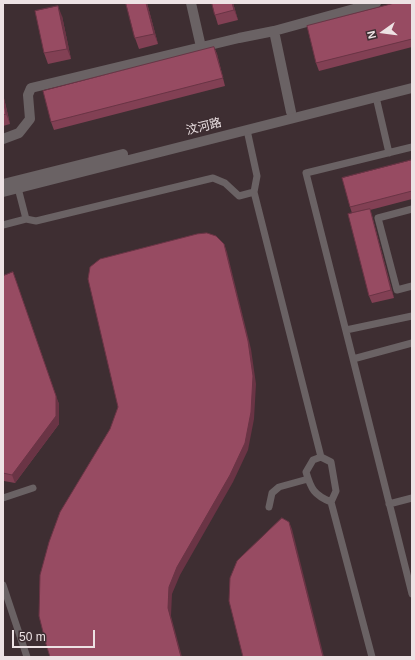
<!DOCTYPE html>
<html>
<head>
<meta charset="utf-8">
<style>
  body { margin:0 }
  #map { position:relative; width:415px; height:660px; overflow:hidden; background:#3e2e32; font-family:Helvetica,sans-serif }
  canvas { display:block }
  .frame { position:absolute; inset:0; border:4px solid #ede2e4; pointer-events:none }
  .north { position:absolute; left:363px; top:12px; width:40px; height:40px; -webkit-text-stroke:3px #3e2e32; paint-order:stroke; rotate:256deg; font-size:11px; font-weight:700; line-height:16px; text-align:center; color:#ede2e4 }
  .north::after { content:''; display:block; margin:auto; width:14px; height:18px; background:#ede2e4; clip-path:polygon(50% 0,100% 100%,50% 72%,0 100%) }
  .scale { position:absolute; left:12px; top:630px; width:83px; height:18px; box-sizing:border-box; border:2px solid #ede2e4; border-top:0; padding-left:5px; font-size:12px; line-height:14px; white-space:nowrap; color:#ede2e4; -webkit-text-stroke:3px #3e2e32; paint-order:stroke }
</style>
</head>
<body>
<div id="map">
<canvas width="415" height="660"></canvas>
<div class="frame"></div>
<div class="north">N</div>
<div class="scale">50 m</div>
</div>
<script>
const ctx = document.querySelector('canvas').getContext('2d');
ctx.lineJoin = 'round';
function stroke(path, color, width, dash) {
  ctx.strokeStyle = color;
  ctx.lineWidth = width;
  ctx.lineCap = dash ? 'butt' : 'round';
  ctx.setLineDash(dash || []);
  ctx.stroke(path);
}
function fill(path, color) {
  ctx.fillStyle = color;
  ctx.fill(path, 'evenodd');
}
function label(font, color, halo, rows, align = 'center') {
  ctx.font = font + ' Helvetica,"Noto Sans SC",sans-serif';
  ctx.lineWidth = 3;
  ctx.setLineDash([]);
  ctx.textBaseline = 'middle';
  ctx.strokeStyle = halo;
  ctx.fillStyle = color;
  for (const [text, x, y, turn = 0] of rows) {
    ctx.save();
    ctx.translate(x, y);
    ctx.rotate((+turn || 0) * Math.PI / 180);
    ctx.textAlign = isNaN(turn) ? turn : align;
    if (halo) ctx.strokeText(text, 0, 0);
    ctx.fillText(text, 0, 0);
    ctx.restore();
  }
}
stroke(new Path2D(`
  M376 97 389 153
  M247 130 257 176 254 192 321 457 331 462 336 491 331 502 372 657
  M412 209 378 218 397 290 412 286
  M26 219 36 221 213 178 225 183 239 196 254 192
  M3 225 26 219 18 188
  M346 330 412 316
  M412 343 353 359 412 594
  M353 359 306 173 412 147
  M321 457 313 460 306 472C311 489 314 495 331 502
  M3 498 33 488
  M389 504 412 498
  M269 507 272 493 279 487 308 479
  M3 585 27 657`), '#6a6264', 7);
stroke(new Path2D(`
  M191 3 201 47
  M291 112 274 31 376 3
  M3 139 19 133 30 119 28 95 31 88 239 38 274 31`), '#6a6264', 10);
stroke(new Path2D(`
  M3 184 123 154
  M3 192 412 88`), '#6a6264', 10);
fill(new Path2D(`
  M126 3H147L158 44 139 49 135 38Z
  M212 3H233L238 20 218 25 215 15Z
  M412 3V47L319 71 316 63Z
  M62 16 71 59 48 64 44 53Z
  M214 47 217 54 225 86 54 130 51 122Z
  M3 94 10 124 3 126Z
  M412 160V199L370 210 372 216 394 298 372 303 369 296 352 213 350 207Z
  M3 276 59 404V424L15 483 4 481 3 479Z`), '#824054');
fill(new Path2D(`
  M146 3H147L158 44 154 34Z
  M232 3H233L238 20 234 10Z
  M58 6 62 16 71 59 67 49Z
  M214 47 217 54 225 86 223 78Z
  M3 94 10 124 6 114 3 100Z
  M370 209 372 216 394 298 391 290Z
  M224 244 227 252 251 349 256 384 254 419 248 450 233 482 180 575 172 594 171 616 182 657H181L168 608 169 587Z
  M13 272 59 404V424L15 483 12 475Z
  M289 522 292 529 324 657H323Z`), '#6a3445');
const building = new Path2D(`
  M126 3H146L154 34 135 38Z
  M212 3H232L234 10 215 15Z
  M395 3H412V39L316 63 307 26Z
  M58 6 67 49 44 53 35 11Z
  M214 47 223 78 51 122 43 91Z
  M3 100 6 114 3 115Z
  M412 160V191L350 207 342 178Z
  M370 209 391 290 369 296 348 214Z
  M207 233 216 236 224 244 248 341 253 376 251 412 245 443 230 475 177 567 169 587 168 608 181 657H50L46 644 39 616 40 575 49 542 60 512 110 429 118 407 88 279 90 267 100 259 197 234Z
  M13 272 56 396V416L12 475 3 473V276Z
  M282 518 289 522 323 657H243L229 601 230 578 237 561Z`);
fill(building, '#974b62');
stroke(building, '#6a3445', 1);
label('12px', '#ede2e4', '#3e2e32', [
  ["汶河路",204,127,-14]
]);
</script>
</body>
</html>
